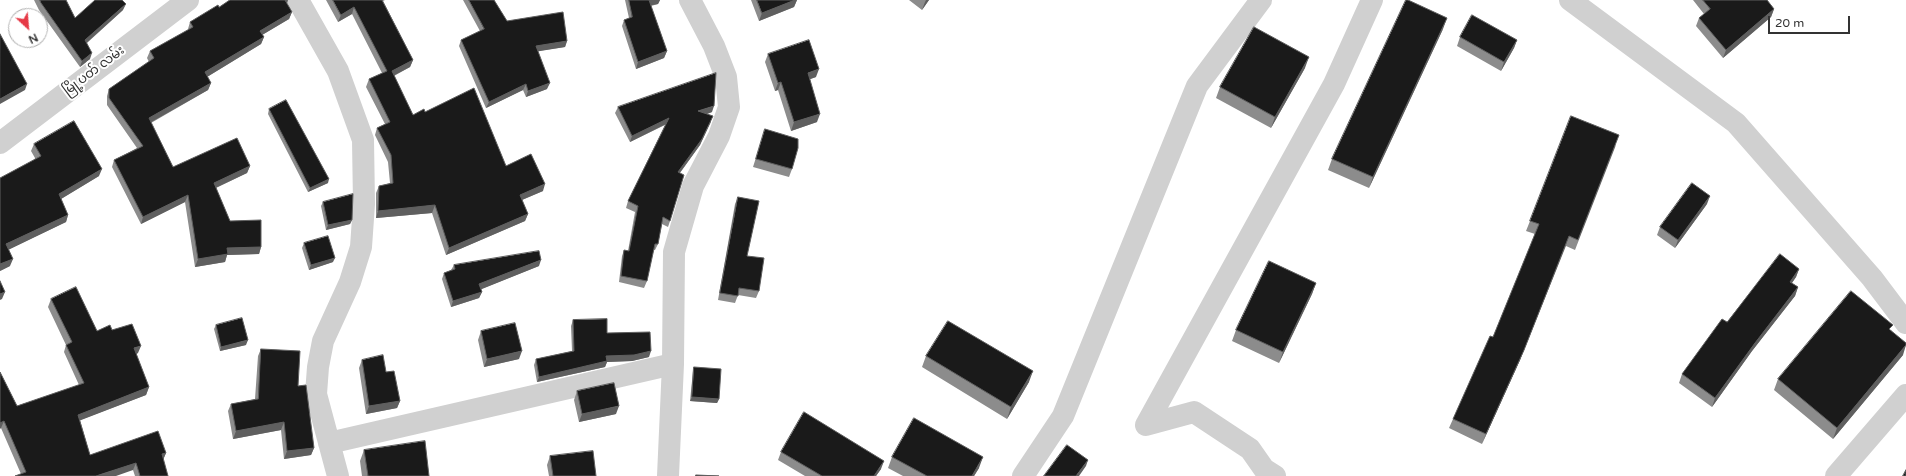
<!DOCTYPE html>
<html>
<head>
<meta charset="utf-8">
<style>
  body { margin:0 }
  #map { position:relative; width:1906px; height:476px; overflow:hidden; background:#fff; font-family:"Varela Round",sans-serif }
  canvas { display:block }
  .north { position:absolute; left:8px; top:8px; width:40px; height:40px; box-sizing:border-box; background:#fff; border:1px solid #adadad; border-radius:50%; rotate:154deg; font-size:11px; font-weight:700; line-height:16px; text-align:center; color:#333 }
  .north::after { content:''; display:block; margin:auto; width:14px; height:18px; background:#e63946; clip-path:polygon(50% 0,100% 100%,50% 72%,0 100%) }
  .scale { position:absolute; left:1768px; top:16px; width:82px; height:18px; box-sizing:border-box; border:2px solid #333; border-top:0; padding-left:5px; font-size:12px; line-height:14px; white-space:nowrap; color:#333; -webkit-text-stroke:3px #fff; paint-order:stroke }
</style>
</head>
<body>
<div id="map">
<canvas width="1906" height="476"></canvas>
<div class="north">N</div>
<div class="scale">20 m</div>
</div>
<script>
const ctx = document.querySelector('canvas').getContext('2d');
ctx.lineJoin = 'round';
function stroke(path, color, width, dash) {
  ctx.strokeStyle = color;
  ctx.lineWidth = width;
  ctx.lineCap = dash ? 'butt' : 'round';
  ctx.setLineDash(dash || []);
  ctx.stroke(path);
}
function fill(path, color) {
  ctx.fillStyle = color;
  ctx.fill(path, 'evenodd');
}
function label(font, color, halo, rows, align = 'center') {
  ctx.font = font + ' "Varela Round","Noto Sans Myanmar",sans-serif';
  ctx.lineWidth = 4;
  ctx.setLineDash([]);
  ctx.textBaseline = 'middle';
  ctx.strokeStyle = halo;
  ctx.fillStyle = color;
  for (const [text, x, y, turn = 0] of rows) {
    ctx.save();
    ctx.translate(x, y);
    ctx.rotate((+turn || 0) * Math.PI / 180);
    ctx.textAlign = isNaN(turn) ? turn : align;
    if (halo) ctx.strokeText(text, 0, 0);
    ctx.fillText(text, 0, 0);
    ctx.restore();
  }
}
stroke(new Path2D(`
  M298 0 338 71 363 140 364 204 361 247 350 282 323 341 318 367 316 394 338 476
  M1570 0 1736 123 1872 278 1906 323
  M0 143 188 0
  M1146 425 1334 84 1372 0
  M1146 425 1194 412 1250 449 1264 469 1275 476
  M329 443 673 364
  M668 476 673 364 674 252 693 186 719 136 729 107 726 77 714 46 690 0
  M1023 476 1063 416 1197 86 1261 0
  M1836 476 1906 395`), '#d0d0d0', 22);
fill(new Path2D(`
  M34 0H66L75 18 123 10 87 43 90 59 80 67 39 10Z
  M326 0H385L383 1 413 60 410 67 394 76 413 115 425 112 506 166 543 191 522 200 528 214 525 221 446 255 432 213 376 218V193L379 186 390 183 388 162 375 135 377 128 385 124 366 87 369 79 382 73 352 14 338 22Z
  M463 0H494L507 21 567 41 565 47 538 51 547 89 526 97 523 90 486 108 459 46 461 40 480 31Z
  M625 0H660L658 4 651 6 667 51 664 58 636 69 622 26 624 20 629 18Z
  M751 0H797L794 7 759 21Z
  M909 0H929L922 10Z
  M1693 0H1767L1774 9 1771 17 1723 58 1696 26 1699 18 1704 14Z
  M287 4 292 12 289 19 262 35 264 37 261 44 207 77 211 83 208 90 151 123 173 167 250 166 247 173 216 188 230 221 261 247 259 254 227 255 225 262 195 267 185 202 141 224 112 167 114 160 137 148 107 105V96L109 89 149 62 147 58 150 51 188 30V29L190 22 219 7Z
  M1443 29 1369 188 1328 170 1332 159Z
  M1460 37 1517 40 1514 48 1501 71 1457 46Z
  M768 54 816 77 810 79 817 122 791 131 778 90 775 91 765 62Z
  M1305 68 1271 128 1216 98 1220 87Z
  M618 107 712 112 707 114 711 122 700 145 680 173 670 221 668 227 662 224 658 244 655 250H653L647 281 644 288 619 282 622 256 624 250 628 251 635 212 626 208 628 201 665 125 630 142 615 113Z
  M269 109 328 183 308 192 268 114Z
  M765 129 792 169 789 177 753 167Z
  M34 144 99 176 61 199 68 215 66 222 9 249 10 266 0 271 35 158 31 151Z
  M1616 145 1575 250 1566 246 1520 360 1482 444 1449 428 1453 419 1493 337 1535 234 1526 231 1530 221Z
  M738 197 747 256 759 291 756 298 738 295 735 303 718 300 735 204Z
  M323 202 352 220 350 224 326 230 321 206Z
  M1707 204 1675 248 1657 235 1660 227Z
  M304 243 333 262 309 270 302 248Z
  M454 265 539 266 481 289 482 292 479 298 451 307 442 279 444 273 451 270Z
  M1799 269 1796 277 1792 283 1798 287 1795 296 1752 351 1712 407 1679 383 1682 374 1727 322Z
  M1316 283 1312 294 1279 363 1232 341 1236 330Z
  M51 299 97 331 112 330 138 353 136 354 149 387 146 395 80 420 90 455 166 453 163 460 168 476H135L133 470 21 474 1 428 0 372 17 406 79 385 64 352 66 345 48 307Z
  M573 320 607 333 649 357 632 361 607 362 605 367 537 382 534 365 536 359 572 351 571 326Z
  M216 325 246 345 220 351 214 329Z
  M1891 330 1903 355 1833 439 1774 390 1778 379Z
  M481 331 519 359 484 367 478 340Z
  M261 349 298 386 314 448 311 455 284 459 281 430 233 439 228 411 231 404 255 399 258 356Z
  M926 356 1029 382 1007 419 922 367Z
  M362 360 386 372 400 401 397 408 366 414 359 368Z
  M694 367 719 399 717 403 690 401 693 371Z
  M577 391 616 414 579 422 574 400Z
  M364 450 429 476H362L360 461Z
  M781 452 881 469 876 476H805L778 460Z
  M550 456 596 476H549L547 465Z
  M892 457 979 468 974 476H903L888 468Z`), '#8c8c8c');
fill(new Path2D(`
  M285 0H288L287 4Z
  M649 0H660L658 4 647 6Z
  M795 0H797L794 7 759 21 762 13Z
  M926 0H929L922 10 925 2Z
  M126 4 123 10 83 46 85 40Z
  M354 7 352 14 338 22 341 15Z
  M1774 9 1771 17 1723 58 1726 50Z
  M292 12 289 19 257 38 260 31Z
  M1447 18 1443 29 1369 188 1373 177Z
  M264 37 261 44 202 80 205 72Z
  M1517 40 1514 48 1501 71 1504 62Z
  M567 41 565 47 534 52 536 46Z
  M667 51 664 58 636 69 638 62Z
  M92 53 90 59 80 67 82 61Z
  M1309 57 1305 68 1271 128 1275 117Z
  M413 60 410 67 389 78 392 71Z
  M819 69 816 77 805 81 808 73Z
  M781 82 778 90 775 91 778 83Z
  M211 83 208 90 146 125 149 118Z
  M550 83 547 89 526 97 528 91Z
  M27 84 25 90 0 104V99Z
  M526 84 523 90 486 108 489 102Z
  M714 106 712 112 696 118 698 111Z
  M820 114 817 122 791 131 794 122Z
  M713 116 700 145 676 178 678 172Z
  M669 118 666 124 630 142 632 136Z
  M250 166 247 173 211 190 214 183Z
  M102 169 99 176 56 202 59 194Z
  M329 179 328 183 308 192 310 188Z
  M545 184 543 191 517 202 520 195Z
  M188 195 185 202 141 224 143 217Z
  M1710 196 1707 204 1675 248 1678 240Z
  M435 205 432 213 376 218 378 211Z
  M528 214 525 221 446 255 449 248Z
  M68 215 66 222 4 252 6 244Z
  M352 220 350 224 326 230 328 225Z
  M1569 236 1520 360 1482 444 1486 434Z
  M261 247 259 254 227 255 225 262 195 267 198 259 227 248Z
  M335 258 333 262 309 270 311 265Z
  M13 259 10 266 0 271V264Z
  M541 260 539 266 477 291 479 284Z
  M1799 269 1796 277 1787 290 1790 282Z
  M1316 283 1312 294 1279 363 1283 352Z
  M1798 287 1795 296 1752 351 1712 407 1715 398 1755 343Z
  M5 292 2 299 0 300V294Z
  M482 292 479 298 451 307 453 301Z
  M248 340 246 345 220 351 221 347Z
  M1906 345 1903 355 1833 439 1837 428Z
  M141 346 138 353 132 356 134 348Z
  M522 351 519 359 484 367 487 359Z
  M651 351 649 357 632 361 607 362 605 367 537 382 539 377 606 356Z
  M1033 371 1029 382 1007 419 1011 407Z
  M149 387 146 395 76 422 78 415Z
  M692 397 719 399 717 403 690 401Z
  M400 401 397 408 366 414 369 406Z
  M619 406 616 414 579 422 582 414Z
  M4 421 1 428 0 429V423Z
  M284 422 281 430 233 439 236 431Z
  M314 448 311 455 284 459 287 451Z
  M166 453 163 460 162 454Z
  M983 457 979 468 974 476H972Z
  M1088 460 1086 466 1079 476H1076Z
  M884 461 881 469 876 476H874Z
  M136 463 133 470 116 476H96Z`), '#5f5f5f');
const building = new Path2D(`
  M40 0H66L75 18 95 0H122L126 4 85 40 92 53 82 61 41 3Z
  M230 0H285L292 12 260 31 264 37 205 72 211 83 149 118 173 167 237 138 250 166 214 183 230 221 261 220V247L227 248 228 254 198 259 188 195 143 217 114 160 143 146 109 98V89L154 58 150 51 193 27 190 22 218 5 219 7Z
  M333 0H382L413 60 392 71 413 115 424 109 425 112 474 88 506 166 531 154 545 184 520 195 528 214 449 248 435 205 378 211 379 186 393 183 391 155 377 128 390 122 369 79 387 71 354 7 341 15Z
  M469 0H494L507 21 563 12 567 41 536 46 550 83 528 91 526 84 489 102 461 40 484 29Z
  M629 0H649L667 51 638 62 624 20 632 17Z
  M757 0H795L762 13Z
  M1406 0H1408L1447 18 1373 177 1332 159Z
  M1703 0H1767L1774 9 1726 50 1699 18 1710 9Z
  M1472 15 1517 40 1504 62 1460 37Z
  M1254 27 1309 57 1275 117 1220 87Z
  M0 34 27 84 0 99Z
  M809 40 819 69 808 73 820 114 794 122 781 82 778 83 768 54Z
  M716 73 714 106 698 111 713 116 702 139 678 172 684 175 670 221 663 217 658 244H655L647 281 621 276 624 250 629 251 638 206 628 201 669 118 632 136 618 107Z
  M286 100 329 179 310 188 269 109Z
  M1571 116 1619 135 1578 240 1569 236 1524 350 1486 434 1453 419 1490 336 1493 337 1539 224 1530 221Z
  M74 121 102 169 59 194 68 215 6 244 13 259 0 264V178L41 156 34 144Z
  M765 129 798 139V148L792 169 756 159Z
  M1692 183 1710 196 1678 240 1660 227Z
  M353 194 352 220 328 225 323 202Z
  M738 197 759 201 747 256 764 258 759 291 739 288 738 296 720 293Z
  M328 236 335 258 311 265 304 243Z
  M539 251 541 260 479 284 482 292 453 301 444 273 455 269 454 265Z
  M1780 254 1799 269 1790 282 1798 287 1755 343 1715 398 1682 374 1722 319 1727 322Z
  M1269 261 1316 283 1283 352 1236 330Z
  M0 281 5 292 0 294Z
  M76 287 97 331 110 325 112 330 132 324 141 346 134 348 149 387 78 415 90 455 158 431 166 453 162 454 168 476H140L136 463 96 476H15L26 472 4 421 0 423V372L17 406 84 383 66 345 72 342 51 299Z
  M1851 291 1893 325 1889 329 1906 343V345L1837 428 1778 379Z
  M242 318 248 340 221 347 216 325Z
  M607 319V333L650 332 651 351 634 355 606 356 607 361 539 377 536 359 574 351 573 320Z
  M948 321 1033 371 1011 407 926 356Z
  M515 323 522 351 487 359 481 331Z
  M261 349 300 351 298 386 306 385 314 448 287 451 284 422 236 431 231 404 258 399Z
  M383 355 386 372 394 371 400 401 369 406 362 360Z
  M694 367 721 369 719 399 692 397Z
  M614 383 619 406 582 414 577 391Z
  M804 412 884 461 874 476H822L781 452Z
  M914 418 983 457 972 476H927L892 457Z
  M425 441 429 476H368L364 450Z
  M1067 445 1088 460 1076 476H1044Z
  M593 451 596 476H553L550 456Z
  M1906 470V476H1903Z
  M696 475 719 476H696Z`);
fill(building, '#1a1a1a');
stroke(building, '#5f5f5f', 1);
label('13px', '#333', '#fff', [
  ["မြို့ပတ် လမ်း",94,71,-37]
]);
</script>
</body>
</html>
